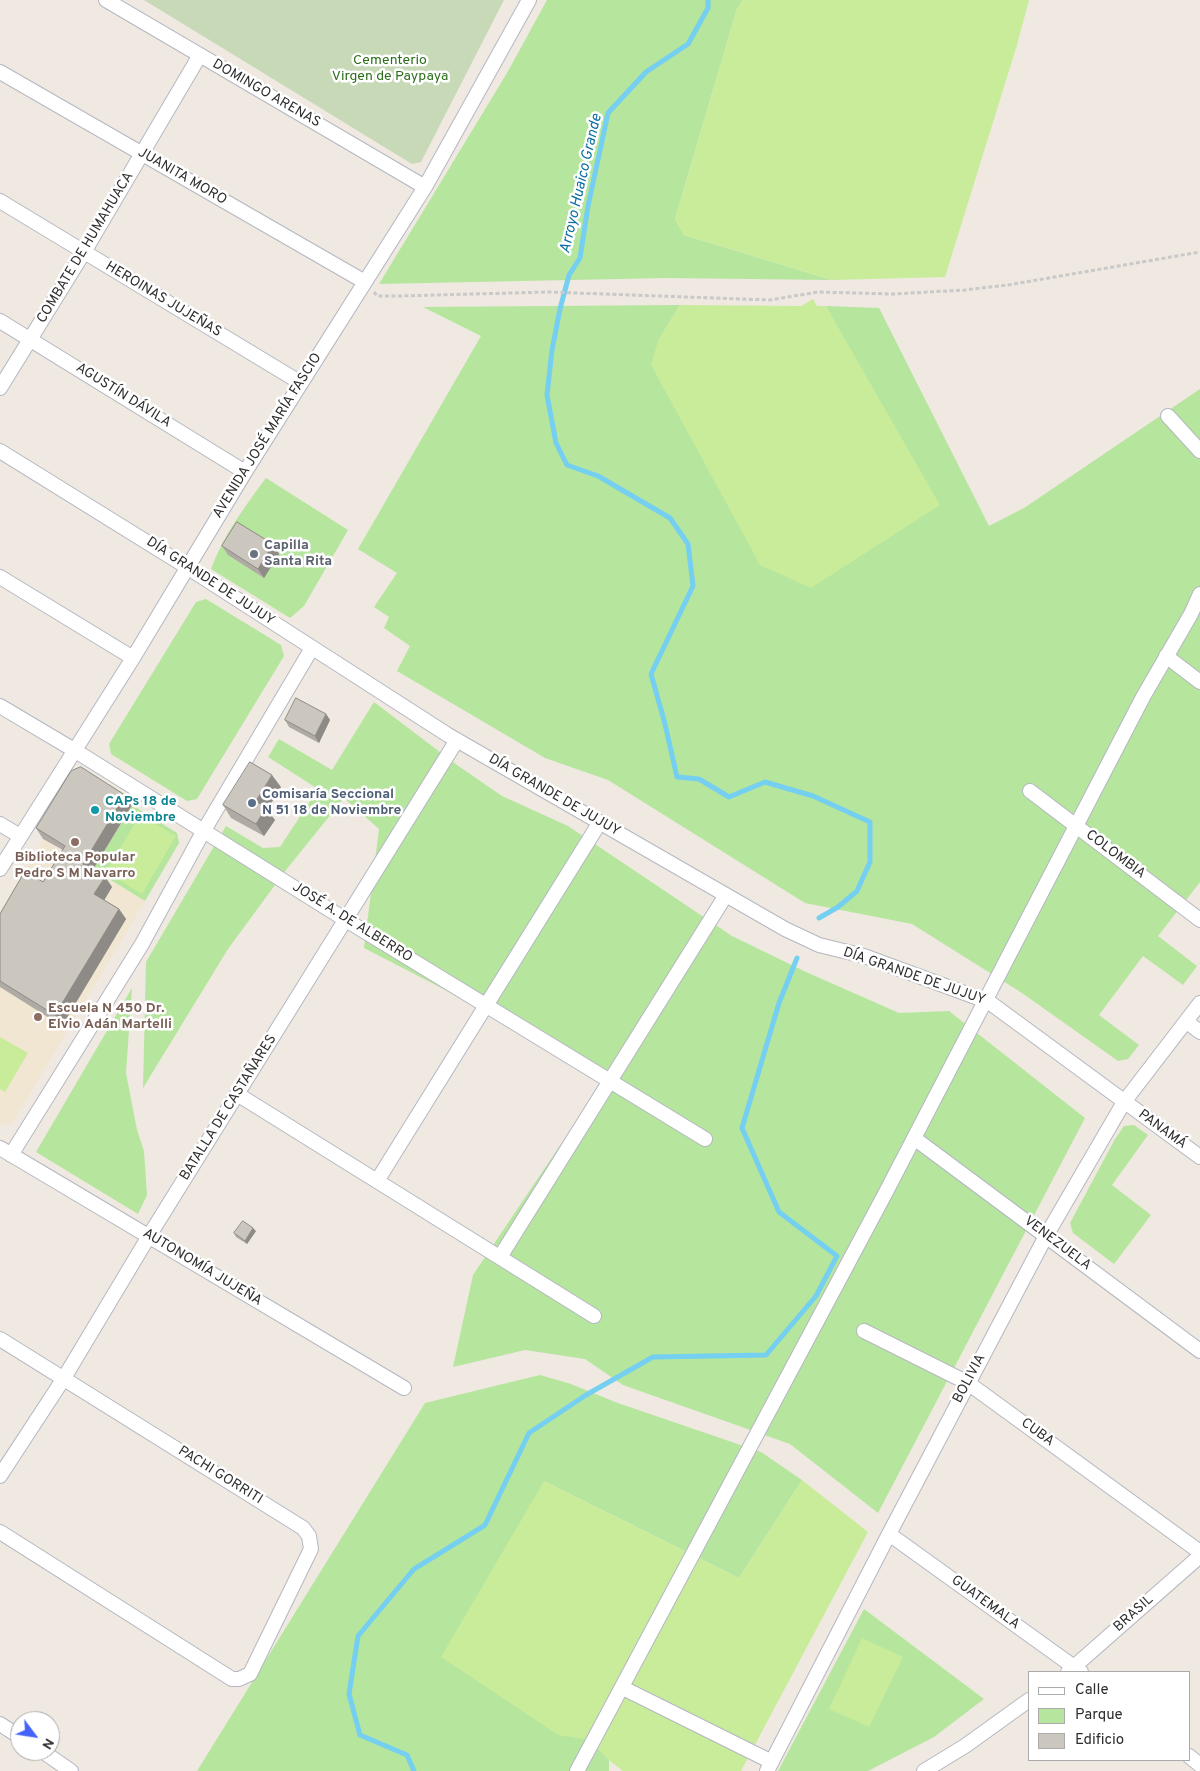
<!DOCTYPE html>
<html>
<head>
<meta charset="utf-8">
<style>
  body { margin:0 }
  #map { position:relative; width:1200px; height:1771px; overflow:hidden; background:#efe9e1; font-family:Overpass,sans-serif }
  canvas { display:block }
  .legend { position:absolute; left:1028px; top:1671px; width:162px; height:90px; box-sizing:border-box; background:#fff; border:1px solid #ababab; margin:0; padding:6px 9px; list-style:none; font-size:15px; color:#2e2e2e }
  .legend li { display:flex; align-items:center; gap:10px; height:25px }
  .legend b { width:25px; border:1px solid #ababab }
  .north { position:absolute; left:10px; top:1711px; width:50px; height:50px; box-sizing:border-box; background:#fff; border:1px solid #ababab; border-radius:50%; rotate:121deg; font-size:14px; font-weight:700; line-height:20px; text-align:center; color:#2e2e2e }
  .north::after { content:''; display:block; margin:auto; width:18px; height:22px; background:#4264fb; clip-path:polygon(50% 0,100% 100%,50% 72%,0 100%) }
</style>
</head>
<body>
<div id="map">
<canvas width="1200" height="1771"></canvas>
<ul class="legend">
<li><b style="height:6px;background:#fff"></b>Calle</li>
<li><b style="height:14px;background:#b6e59e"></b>Parque</li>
<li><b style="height:14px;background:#cbc7bf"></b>Edificio</li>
</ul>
<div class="north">N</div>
</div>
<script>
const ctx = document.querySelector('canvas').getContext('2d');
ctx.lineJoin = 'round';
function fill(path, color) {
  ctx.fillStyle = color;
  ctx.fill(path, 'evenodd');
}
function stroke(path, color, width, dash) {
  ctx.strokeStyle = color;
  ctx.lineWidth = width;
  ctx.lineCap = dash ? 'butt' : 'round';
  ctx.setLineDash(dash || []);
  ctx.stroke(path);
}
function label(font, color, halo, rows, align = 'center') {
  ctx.font = font + ' Overpass,sans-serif';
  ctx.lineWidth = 5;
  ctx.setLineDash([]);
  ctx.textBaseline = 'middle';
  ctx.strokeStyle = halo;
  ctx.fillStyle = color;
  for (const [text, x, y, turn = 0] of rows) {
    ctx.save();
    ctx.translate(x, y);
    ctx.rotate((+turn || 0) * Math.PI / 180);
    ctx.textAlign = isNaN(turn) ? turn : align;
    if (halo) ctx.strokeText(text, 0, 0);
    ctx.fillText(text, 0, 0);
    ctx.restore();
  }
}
fill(new Path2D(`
  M43 839 145 901 13 1122 3 1125 0 1123V911Z`), '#f0e6d1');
fill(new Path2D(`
  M547 0H743L737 9 675 219 684 235 832 280 666 278 379 284 507 73Z
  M680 305 658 341 835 323 826 306 879 308 989 526 1024 508 1200 389V882L1158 936 1197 966 1183 985 1143 956 1099 1015 1139 1045 1128 1059 1118 1061 1022 993 912 924 805 903 608 780 545 758 397 671 410 646 384 628 389 617 374 607 397 573 358 549 481 336 423 307Z
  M266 478 348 530 304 606 290 618 211 569C223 536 245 506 266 478Z
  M206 599 281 645 284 656 197 799 187 801 111 754 109 744 196 602Z
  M374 702 457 765 502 796 568 826 732 936 806 972 899 1013 949 1011 1085 1118 878 1513 790 1444 623 1385 585 1359 525 1350 453 1367 473 1275 608 1074 364 948 379 829 344 798 286 870 228 949 143 1088 146 962 226 826 263 848 280 847 318 789 268 757 279 739 332 770Z
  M132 805 177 833 179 843 145 901 93 869Z
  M132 988 126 1073 137 1130 144 1151 147 1195 138 1214 36 1152Z
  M1134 1125 1148 1135 1112 1185 1151 1215 1114 1264 1073 1233 1070 1223 1115 1139 1124 1126Z
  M540 1375 571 1384 615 1402 761 1452 802 1480 739 1578 544 1481 590 1740 609 1760V1771H197L425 1403Z
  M864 1609 984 1699 934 1737 868 1771H778Z`), '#b6e59e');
fill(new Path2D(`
  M144 0H504L421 162 412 164Z`), '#c8d9b8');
fill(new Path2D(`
  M743 0H1029L1017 45 945 277 832 280 684 235 675 219 737 9Z
  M813 299 817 306H826L940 505 811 588 760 565 651 365 658 341 680 305 801 306Z
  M140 815 176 836 142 894 106 872Z
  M0 1037 28 1053 5 1092 0 1089Z
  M802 1480 868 1532 741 1771H623L609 1760 590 1740 558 1735 441 1657 544 1481 739 1578Z
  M862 1638 903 1657 869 1727 829 1709Z`), '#c9ec9a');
stroke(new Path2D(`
  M708 0V8L688 44 646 72 608 113 588 206 580 258 569 275 560 309 552 350 547 395 556 443 567 465 598 476 670 518 688 544 693 586 651 674 665 724 677 777 699 779 729 797 765 782 813 796 870 822V862L857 891 838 907 819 918
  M414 1771 407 1755 360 1735 349 1694 358 1636 414 1569 485 1525 529 1433 586 1395 653 1357 766 1355 816 1296 837 1256 779 1212 742 1128 779 1003 797 958`), '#75cff0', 5);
const street = new Path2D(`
  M106 0 425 187
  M0 72 365 282
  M0 201 301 383
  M0 321 245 472
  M0 388 84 252 200 55
  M1168 416 1200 451
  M0 451 187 567 448 735 785 929 819 945 864 956 989 1002 1200 1157
  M0 577 133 658
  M1166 656 1200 682
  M0 706 74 750 346 920 705 1139
  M1030 791 1200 920
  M0 824 20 836
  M0 869 133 658 245 472 425 187 529 0
  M1187 1022 1200 1032
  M237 1094 594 1316
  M914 1138 1200 1351
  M0 1148 404 1388
  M11 1155 142 944 203 832 312 648
  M377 1181 600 822
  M500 1257 726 895
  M864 1331 968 1383 1200 1552
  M0 1339 303 1528 309 1536 311 1549 250 1674 239 1679H232L0 1532
  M0 1476 64 1378 149 1236 457 740
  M889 1534 1081 1672
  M1068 1672 1200 1556
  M627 1690 772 1762
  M0 1724 20 1737
  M42 1751 71 1771
  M1189 1756 1200 1765
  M577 1771 886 1192 1143 697 1191 614 1200 594
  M767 1771 889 1534 1046 1236 1124 1102 1200 1003
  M924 1771 965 1746 1029 1700`);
stroke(street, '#b4b7c1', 16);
stroke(new Path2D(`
  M374 292 377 296H399L548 292 770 300 818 292 893 294 965 290 1008 285 1200 252`), '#c9c9c9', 3, [4, 2.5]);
stroke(street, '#fff', 14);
fill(new Path2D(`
  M273 544 279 554 264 578 228 555 222 546Z
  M326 714 330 720 319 743 289 727 285 720Z
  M281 787 267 810 275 820 264 836 231 818 223 805Z
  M125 795 132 805 93 870 105 877 112 887 104 900 119 909 126 919 62 1026 0 987V914L43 882 63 850 43 839 36 828Z
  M256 1231 247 1244 236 1237 234 1233Z`), '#afaba4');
fill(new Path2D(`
  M273 544 279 554 264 578 258 569Z
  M326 714 330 720 319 743 315 736Z
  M272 775 281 787 267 810 275 820 264 836 256 824V801Z
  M125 795 132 805 90 874 83 864Z
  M105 877 112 887 102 904 94 894Z
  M119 909 126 919 62 1026 55 1015Z
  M253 1228 256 1231 247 1244 245 1241Z`), '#8e8b86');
const building = new Path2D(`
  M237 522 273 544 258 569 222 546Z
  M296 698 326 714 315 736 285 720Z
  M250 762 272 775 256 801 266 808 256 824 223 805Z
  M81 767 125 795 83 864 105 877 94 894 119 909 55 1015 0 981V914L25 871 43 882 65 846 36 828 71 771Z
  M243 1221 253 1228 245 1241 234 1233Z`);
fill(building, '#cbc7bf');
stroke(building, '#8e8b86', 1);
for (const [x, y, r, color] of [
  [254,554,5,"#6b7280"],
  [252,803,5,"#5c6f8a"],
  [95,810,5,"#0f9aa8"],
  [75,842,5,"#8d6e63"],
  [38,1017,5,"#8d6e63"]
]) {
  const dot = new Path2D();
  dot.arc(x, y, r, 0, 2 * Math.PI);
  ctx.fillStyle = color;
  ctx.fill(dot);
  stroke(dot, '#fff', 2);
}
label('14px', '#2c6e1b', '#fff', [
  ["Cementerio",390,61],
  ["Virgen de Paypaya",390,77]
]);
label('14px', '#2e2e2e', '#fff', [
  ["DOMINGO ARENAS",266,94,30],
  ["JUANITA MORO",182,177,30],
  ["COMBATE DE HUMAHUACA",86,248,-59],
  ["HEROINAS JUJEÑAS",163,300,31],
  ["AGUSTÍN DÁVILA",123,396,32],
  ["AVENIDA JOSÉ MARÍA FASCIO",268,436,-58],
  ["DÍA GRANDE DE JUJUY",210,582,33],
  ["DÍA GRANDE DE JUJUY",554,796,30],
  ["COLOMBIA",1115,855,37],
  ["JOSÉ A. DE ALBERRO",352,923,32],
  ["DÍA GRANDE DE JUJUY",914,977,19],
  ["BATALLA DE CASTAÑARES",229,1108,-58],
  ["PANAMÁ",1162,1130,36],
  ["VENEZUELA",1057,1244,37],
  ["AUTONOMÍA JUJEÑA",202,1268,31],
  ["BOLIVIA",970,1379,-62],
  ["CUBA",1037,1433,36],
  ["PACHI GORRITI",220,1476,32],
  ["GUATEMALA",985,1603,36],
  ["BRASIL",1134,1614,-42]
]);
label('bold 14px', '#5b616d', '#fff', [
  ["Capilla",264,546],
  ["Santa Rita",264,562]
], 'left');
label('bold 14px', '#4e5e75', '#fff', [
  ["Comisaría Seccional",262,795],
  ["N 51 18 de Noviembre",262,811]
], 'left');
label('bold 14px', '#0d838f', '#fff', [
  ["CAPs 18 de",105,802],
  ["Noviembre",105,818]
], 'left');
label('bold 14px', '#785e54', '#fff', [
  ["Biblioteca Popular",75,858],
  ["Pedro S M Navarro",75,874],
  ["Escuela N 450 Dr.",48,1009,"left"],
  ["Elvio Adán Martelli",48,1025,"left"]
]);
label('italic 15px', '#0d6fa3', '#fff', [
  ["Arroyo Huaico Grande",582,184,-77]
]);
</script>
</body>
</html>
